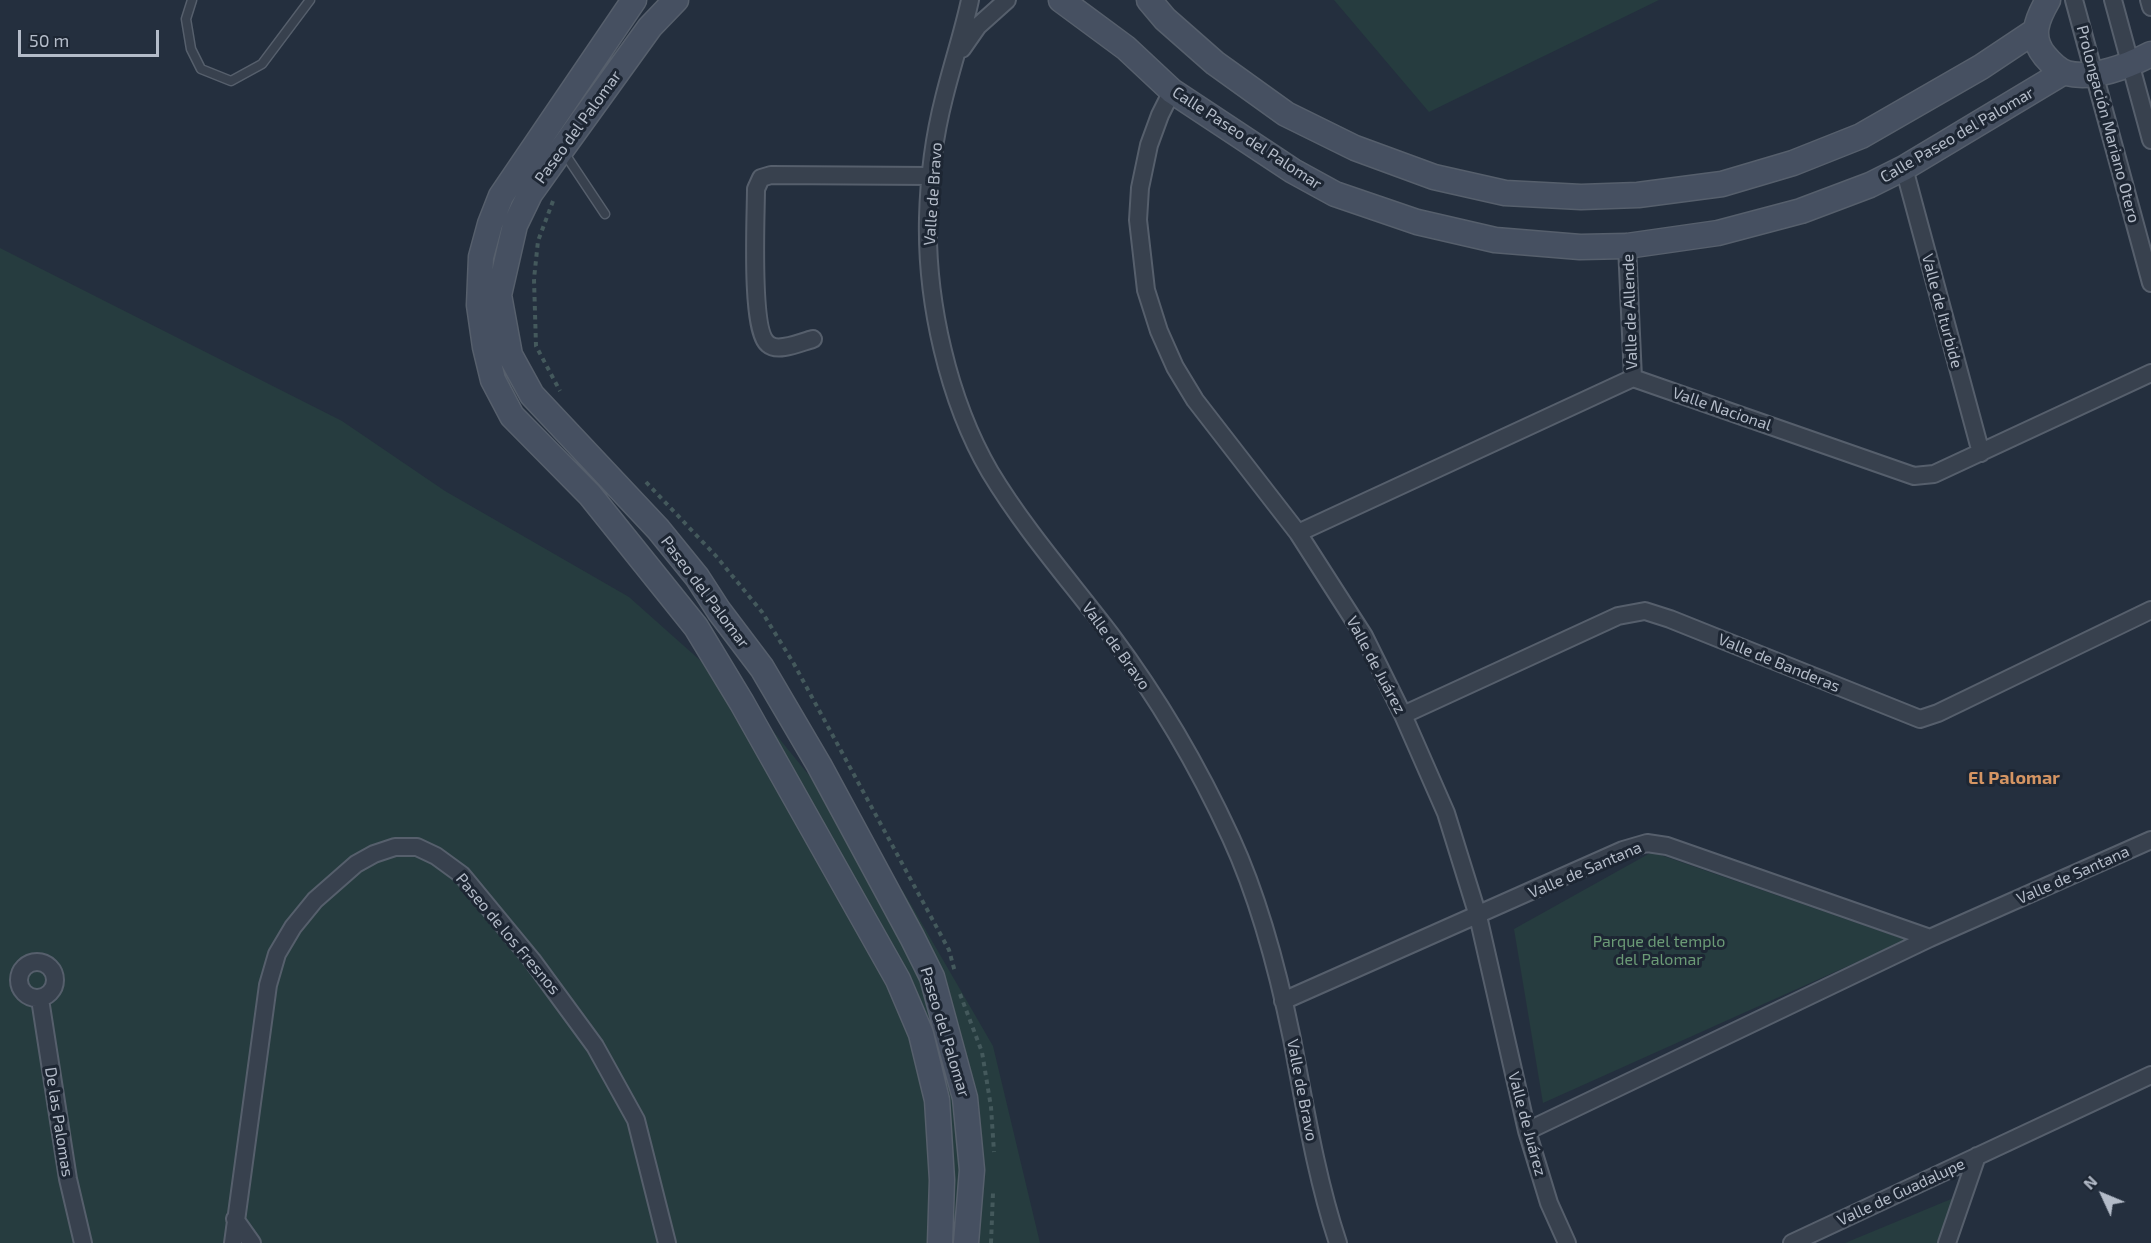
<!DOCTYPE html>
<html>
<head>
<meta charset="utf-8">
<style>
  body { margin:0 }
  #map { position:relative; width:2151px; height:1243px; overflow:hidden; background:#242f3e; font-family:"Exo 2",sans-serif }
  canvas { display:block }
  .north { position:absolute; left:2073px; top:1165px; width:60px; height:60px; -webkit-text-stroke:4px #1d2633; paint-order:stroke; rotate:314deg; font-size:16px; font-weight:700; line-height:24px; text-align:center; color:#b4bcc9 }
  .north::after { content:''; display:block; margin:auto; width:21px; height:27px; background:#b4bcc9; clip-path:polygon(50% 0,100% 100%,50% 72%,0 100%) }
  .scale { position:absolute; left:18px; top:30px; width:141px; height:27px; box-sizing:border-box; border:3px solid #b4bcc9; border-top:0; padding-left:8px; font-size:18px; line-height:21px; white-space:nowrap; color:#b4bcc9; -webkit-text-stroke:4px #1d2633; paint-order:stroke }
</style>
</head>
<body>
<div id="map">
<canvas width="2151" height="1243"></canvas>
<div class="north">N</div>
<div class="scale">50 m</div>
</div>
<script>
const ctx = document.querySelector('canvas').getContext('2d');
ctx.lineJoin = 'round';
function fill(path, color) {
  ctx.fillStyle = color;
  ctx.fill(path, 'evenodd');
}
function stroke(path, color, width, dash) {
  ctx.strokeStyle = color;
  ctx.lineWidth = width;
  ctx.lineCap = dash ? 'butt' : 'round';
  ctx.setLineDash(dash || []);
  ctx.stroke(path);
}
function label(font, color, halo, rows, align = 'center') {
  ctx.font = font + ' "Exo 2",sans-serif';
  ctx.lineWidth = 6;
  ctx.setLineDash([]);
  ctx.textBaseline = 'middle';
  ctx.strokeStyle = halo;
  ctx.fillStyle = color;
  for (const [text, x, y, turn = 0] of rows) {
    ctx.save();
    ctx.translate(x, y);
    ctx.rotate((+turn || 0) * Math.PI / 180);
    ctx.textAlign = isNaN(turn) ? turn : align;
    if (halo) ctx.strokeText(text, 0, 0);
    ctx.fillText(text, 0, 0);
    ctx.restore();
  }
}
fill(new Path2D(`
  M1334 0H1659L1429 112Z
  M0 248 342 421 445 491 629 597 756 710 903 891 993 1046 1040 1243H0Z
  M1652 852 1906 940 1543 1103 1514 929Z
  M1956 1197 1940 1243H1845Z`), '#263c3f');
const lane = new Path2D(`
  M192 0 186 19 191 49 201 69 231 81 262 64 310 0
  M563 151 605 214`);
const street = new Path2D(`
  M970 0C963 33 952 65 944 98 934 137 929 178 928 218 926 301 948 400 990 472 1025 530 1070 581 1111 635 1158 698 1198 766 1231 838 1260 901 1278 971 1292 1039 1305 1107 1316 1177 1338 1243
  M2074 0 2151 283
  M2113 0 2151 140
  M2149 0 2151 7
  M962 49 978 26 1007 0
  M1172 91 1160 115 1149 145 1140 188 1138 220 1146 290 1159 331 1175 367 1195 400 1298 533 1364 636 1403 715 1446 813 1478 916 1527 1131 1549 1203 1567 1243
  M1904 168 1981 453
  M1627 246 1633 378
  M813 339C801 342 778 353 768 344 750 330 756 215 756 189L761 178 771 175 931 176
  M1298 533 1633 378 1914 476 1934 474 2151 373
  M1403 715 1618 616 1645 611 1670 619 1920 719 1938 713 2151 610
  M19 980a18 18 0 1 1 36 0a18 18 0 1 1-36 0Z
  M40 999 68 1179 83 1243
  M1283 1001 1623 850 1647 843 1667 846 1930 938 2151 840
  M1527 1131 1930 938
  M235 1219 252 1243
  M233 1243 268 985 277 954 293 927 315 900 356 864 374 854 395 847H417L436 856 462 875 532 960 595 1046 636 1120 667 1243
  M1792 1243 2151 1075
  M1947 1243 1977 1156`);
const secondary = new Path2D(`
  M634 0 501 196 490 224 481 257 479 305 485 347 493 380 512 416 590 495 696 627 742 703 898 980 921 1034 937 1100 942 1180 940 1243
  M676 0 650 27 562 149 530 194 515 225 499 295 510 355 532 395 658 529 697 577 719 611 762 668 819 765 912 937 932 977 965 1098 972 1170 966 1243
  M1061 0 1126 48 1172 91 1293 171 1335 194 1417 222 1495 240 1580 247 1627 246 1718 233 1801 211 1870 185 1904 168 2064 72
  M1149 0 1165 19 1215 63 1286 114 1355 148 1434 177 1505 193 1581 197 1638 195 1722 184 1793 163 1861 136 1981 67 2035 31
  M2048 0C2037 19 2029 37 2045 56 2050 62 2058 70 2066 73 2093 80 2128 66 2151 54`);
stroke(lane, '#565f6c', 11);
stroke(street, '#565f6c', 20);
stroke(secondary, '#565f6c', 27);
stroke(new Path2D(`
  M553 201 538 241 534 279 536 346 560 391
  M646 482 716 556 762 612 794 664 949 950 955 972
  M960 994 982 1052 991 1107 994 1152
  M991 1243 993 1193`), '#44595c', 4, [4.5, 4.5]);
stroke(lane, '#38414e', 8);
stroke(street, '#38414e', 16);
stroke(secondary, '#465061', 24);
label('16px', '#b4bcc9', '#1d2633', [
  ["Prolongación Mariano Otero",2108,124,75],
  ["Paseo del Palomar",578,127,-54],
  ["Calle Paseo del Palomar",1957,135,-30],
  ["Calle Paseo del Palomar",1247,138,33],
  ["Valle de Bravo",933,194,-86],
  ["Valle de Iturbide",1942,311,75],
  ["Valle de Allende",1630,312,-92],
  ["Valle Nacional",1722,409,19],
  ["Paseo del Palomar",705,592,53],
  ["Valle de Bravo",1116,646,54],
  ["Valle de Banderas",1779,663,22],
  ["Valle de Juárez",1376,665,62],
  ["Valle de Santana",1585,870,-23],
  ["Valle de Santana",2073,875,-24],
  ["Paseo de los Fresnos",508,934,50],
  ["Paseo del Palomar",945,1032,73],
  ["Valle de Bravo",1302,1090,79],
  ["De las Palomas",59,1122,81],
  ["Valle de Juárez",1527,1124,75],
  ["Valle de Guadalupe",1901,1192,-25]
]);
label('16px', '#6b9a76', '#1d2633', [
  ["Parque del templo",1659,942],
  ["del Palomar",1659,960]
]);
label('bold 18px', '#d59563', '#1d2633', [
  ["El Palomar",2014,778]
]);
</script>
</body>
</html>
